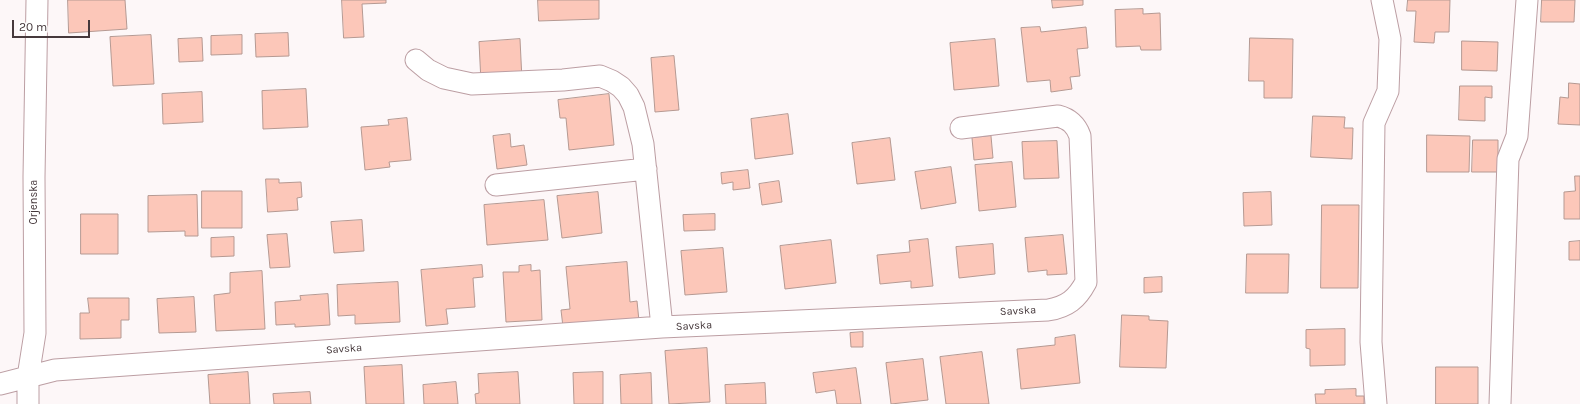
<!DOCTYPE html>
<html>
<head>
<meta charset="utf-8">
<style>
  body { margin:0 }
  #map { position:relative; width:1580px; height:404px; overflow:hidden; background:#fdf7f8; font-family:Karla,sans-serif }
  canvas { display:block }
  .scale { position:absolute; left:12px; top:20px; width:78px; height:18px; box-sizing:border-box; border:2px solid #46393c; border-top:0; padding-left:5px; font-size:12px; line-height:14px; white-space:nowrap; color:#46393c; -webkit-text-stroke:3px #fff; paint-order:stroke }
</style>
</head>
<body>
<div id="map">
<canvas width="1580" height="404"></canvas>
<div class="scale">20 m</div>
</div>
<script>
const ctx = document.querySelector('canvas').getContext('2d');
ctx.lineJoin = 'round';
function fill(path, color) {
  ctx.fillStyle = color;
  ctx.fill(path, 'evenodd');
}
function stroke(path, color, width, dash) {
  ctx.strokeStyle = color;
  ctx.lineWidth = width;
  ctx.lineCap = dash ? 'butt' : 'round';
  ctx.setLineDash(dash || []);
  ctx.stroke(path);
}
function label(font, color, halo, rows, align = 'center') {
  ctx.font = font + ' Karla,sans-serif';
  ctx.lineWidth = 3;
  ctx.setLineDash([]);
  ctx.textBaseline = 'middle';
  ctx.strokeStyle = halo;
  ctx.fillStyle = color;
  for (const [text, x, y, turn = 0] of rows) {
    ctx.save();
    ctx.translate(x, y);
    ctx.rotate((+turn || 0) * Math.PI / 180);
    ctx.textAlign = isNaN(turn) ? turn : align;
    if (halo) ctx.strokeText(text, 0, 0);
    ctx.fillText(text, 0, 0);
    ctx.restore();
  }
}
const building = new Path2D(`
  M68 0H125L127 29 69 33Z
  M342 0H386V3L362 4 364 37 344 38Z
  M538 0H599V19L539 21Z
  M1052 0H1083V5L1053 8Z
  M1408 0H1450L1449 32H1435L1434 43 1414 42 1416 11H1407Z
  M1542 0H1575L1574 22H1541Z
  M1143 9V14L1160 13 1161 50H1141L1140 46 1116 47 1115 10Z
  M1040 27 1041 32 1086 27 1088 48 1077 49 1080 76 1070 77 1072 89 1051 92 1050 80 1027 82 1021 28Z
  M288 33 289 56 256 57 255 34Z
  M151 35 154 84 113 86 110 37Z
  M242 35V54L211 55V36Z
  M202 38 203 61 179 62 178 39Z
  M1250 38 1293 39 1292 98H1264V81H1249Z
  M520 39 522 80 481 82 479 42Z
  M995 39 999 86 954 90 950 43Z
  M1462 41 1498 42 1497 71 1462 70Z
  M674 56 679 110 655 112 651 58Z
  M1569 83 1580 84V125L1558 124 1560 97 1568 98Z
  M1460 86H1492V98L1485 97V121L1459 120Z
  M306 89 308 127 263 129 262 91Z
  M202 92 203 122 163 124 162 94Z
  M609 94 614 145 569 150 566 118H560L558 100Z
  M788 114 793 154 755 159 751 119Z
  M1313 116 1345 117 1344 128H1353L1352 159 1311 157Z
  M407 118 411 160 389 162 390 167 365 170 361 127 389 125 388 120Z
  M510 134 511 147 524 145 527 165 497 169 493 136Z
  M1427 135 1470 136 1469 172H1427Z
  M991 136 993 158 974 160 972 138Z
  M890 138 895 180 857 184 852 143Z
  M1473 140H1498V172H1472Z
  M1057 141 1059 178 1024 179 1022 142Z
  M1012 162 1016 207 979 211 975 165Z
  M951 167 956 203 921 209 915 172Z
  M748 170 750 188 733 190V182L722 184 721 173Z
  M1575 176H1580V219H1564V192L1575 191Z
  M266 179H279V183L301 182 302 197 297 198 298 210 268 212Z
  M779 181 782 202 762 205 759 184Z
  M202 191H242V228H202Z
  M598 192 602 233 562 238 557 196Z
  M1271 192 1272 225 1244 226 1243 193Z
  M197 195 198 236H185V231L148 232V196Z
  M544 200 548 240 487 245 484 205Z
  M1322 205H1359L1358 288H1321Z
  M81 214H118V254H81Z
  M715 214V230L684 231 683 215Z
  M362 220 364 251 334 253 331 222Z
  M287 234 290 267 270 268 267 235Z
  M1063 235 1067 274 1047 275V270L1028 272 1025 238Z
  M234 237V256L211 257V238Z
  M928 239 933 286 911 288V281L880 284 877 255 910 252 909 241Z
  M831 240 836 283 785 289 780 246Z
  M1580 241V260H1569V242Z
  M993 244 995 274 959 278 956 247Z
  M723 248 727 292 685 295 681 251Z
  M1247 254H1289L1288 293H1246Z
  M627 262 630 302 637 301 639 321 563 327 561 310 570 309 566 267Z
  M482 265 483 277 473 278 475 307 446 309 448 324 426 326 421 270Z
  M531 265V271L540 270 542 320 506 322 503 272H519V266Z
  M262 271 265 329 216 331 214 295 230 293V273Z
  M1162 277V292L1144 293V278Z
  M398 282 400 322 355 324V315L338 316 337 285Z
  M328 294 330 325 295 327V324L276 325 275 302 301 300 300 296Z
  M194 297 196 332 159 333 157 299Z
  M88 298H129V320H121V338L80 339V313H89Z
  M1122 315 1149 316V320L1168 321 1166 368 1120 367Z
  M1345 329V365L1310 366V349L1306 348V330Z
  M863 332V347H851L850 333Z
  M1075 335 1080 383 1021 389 1017 349 1055 345V338Z
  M707 348 710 402 669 404 665 351Z
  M982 352 989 404H946L940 357Z
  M923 359 928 400 891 404 886 363Z
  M402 365 404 404H366L364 367Z
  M1436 367H1478V404H1436Z
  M856 368 861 404H837L835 390 816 393 813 373Z
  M248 372 250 404H210L208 375Z
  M518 372 520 404H476L475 394 479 393 478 374Z
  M603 372V404H574L573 373Z
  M651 373 652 404H621L620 375Z
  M456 382 458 404H424L423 385Z
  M765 383 766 404H726L725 385Z
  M1356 389V396H1364V404H1316L1315 394H1325V390Z
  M310 392 311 404H274L273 394Z`);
fill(building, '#fcc7b9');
stroke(building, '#b59992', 1);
const street = new Path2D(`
  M416 60 428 70 444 78 472 84 563 80 600 76 612 81 621 87 628 95 634 107 643 144 662 327
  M496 185 646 169
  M0 384 55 370 662 327 1048 310C1067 307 1077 299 1086 282L1080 136C1076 125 1070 119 1058 116L961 128
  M28 404V377L35 333 34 177 37 0
  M1376 404 1371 342 1374 123 1388 91 1390 39 1382 0
  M1500 404 1508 159 1517 136 1527 0`);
stroke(street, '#bc9ea3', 23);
stroke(street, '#fff', 21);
label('11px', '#46393c', '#fff', [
  ["Orjenska",34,202,-90],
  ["Savska",1018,311,-3],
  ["Savska",694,326,-3],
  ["Savska",344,349,-4]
]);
</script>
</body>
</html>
